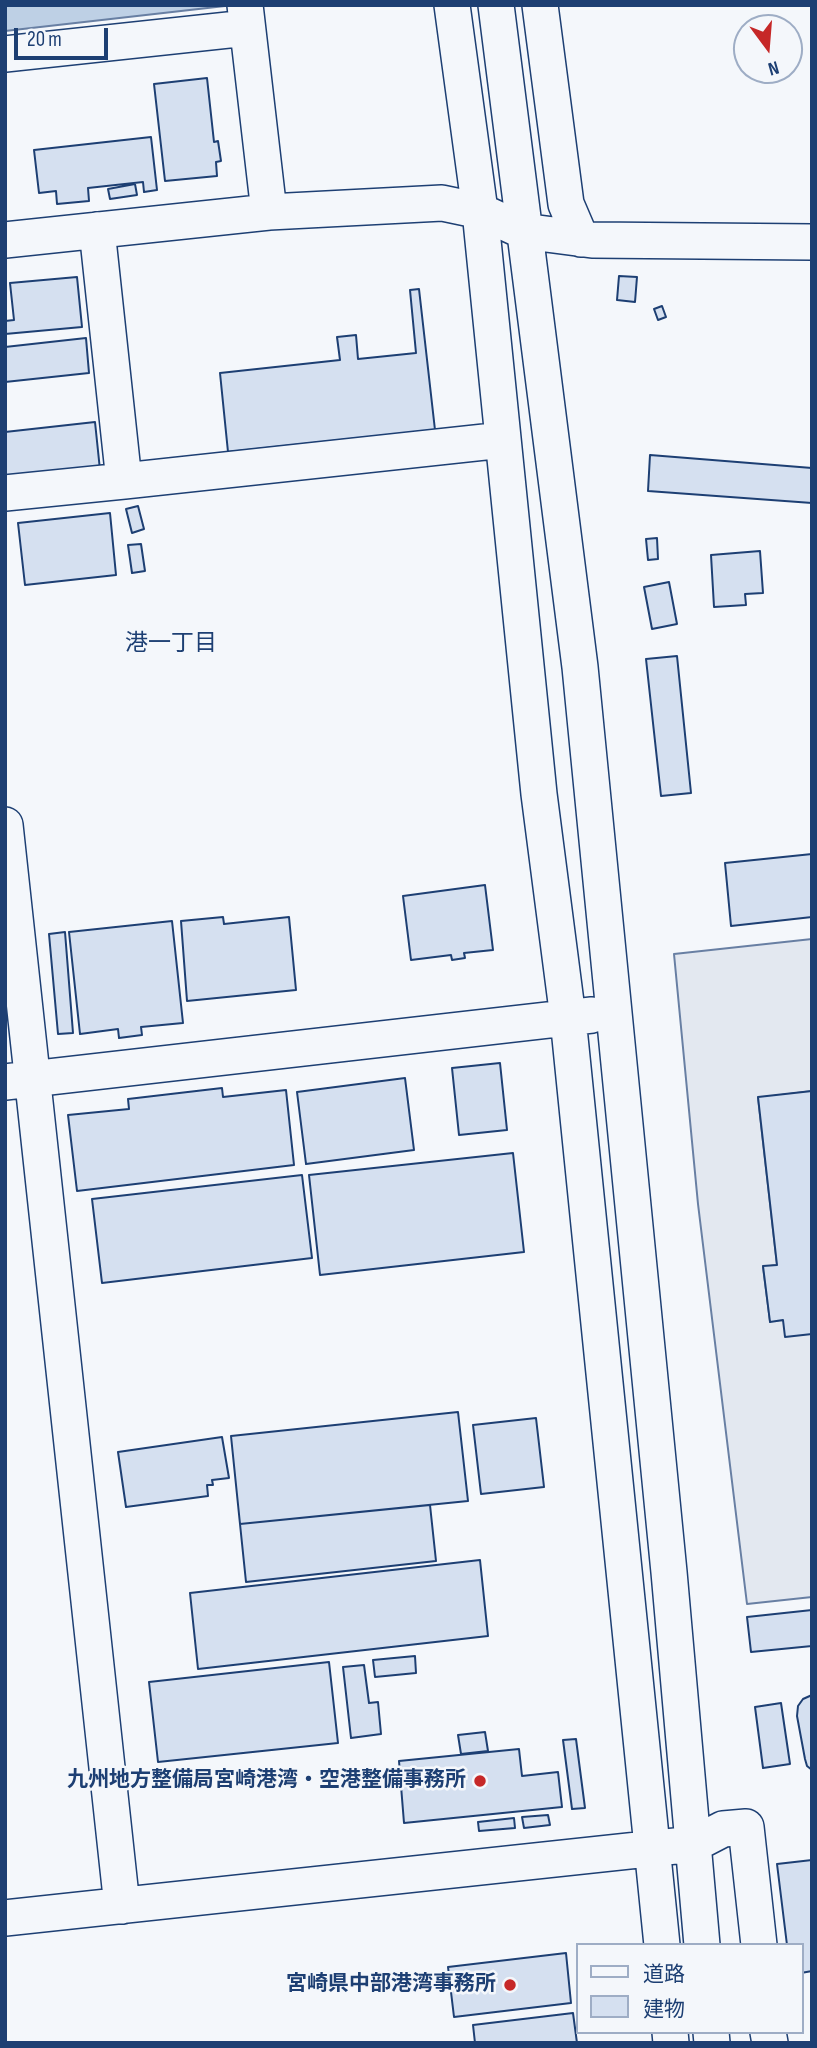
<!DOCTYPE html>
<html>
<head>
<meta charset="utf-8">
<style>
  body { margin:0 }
  #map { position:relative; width:817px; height:2048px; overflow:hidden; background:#f4f7fb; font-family:"Sofia Sans Condensed","Noto Sans JP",sans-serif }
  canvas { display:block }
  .frame { position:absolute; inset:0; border:7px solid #1d3f73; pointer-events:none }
  .legend { position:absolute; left:576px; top:1943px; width:228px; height:91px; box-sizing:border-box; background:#f4f7fb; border:2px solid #9eadc5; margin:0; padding:9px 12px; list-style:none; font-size:21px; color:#1d3f73 }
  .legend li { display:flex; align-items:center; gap:14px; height:35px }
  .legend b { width:35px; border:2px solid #9eadc5 }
  .north { position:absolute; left:733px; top:14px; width:70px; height:70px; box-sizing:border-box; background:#f4f7fb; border:2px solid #9eadc5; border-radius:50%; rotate:164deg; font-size:19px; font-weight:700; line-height:28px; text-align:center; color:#1d3f73 }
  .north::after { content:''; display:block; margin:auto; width:24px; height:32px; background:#c62828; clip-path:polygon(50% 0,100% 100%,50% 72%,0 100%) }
  .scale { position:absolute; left:14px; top:28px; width:94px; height:32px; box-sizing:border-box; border:4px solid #1d3f73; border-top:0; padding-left:9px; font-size:21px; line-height:24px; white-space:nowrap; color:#1d3f73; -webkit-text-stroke:5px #f4f7fb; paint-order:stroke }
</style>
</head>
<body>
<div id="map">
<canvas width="817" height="2048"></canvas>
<div class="frame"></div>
<ul class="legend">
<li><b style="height:9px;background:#f4f7fb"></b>道路</li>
<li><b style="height:19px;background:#d5e0f0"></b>建物</li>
</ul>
<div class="north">N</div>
<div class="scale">20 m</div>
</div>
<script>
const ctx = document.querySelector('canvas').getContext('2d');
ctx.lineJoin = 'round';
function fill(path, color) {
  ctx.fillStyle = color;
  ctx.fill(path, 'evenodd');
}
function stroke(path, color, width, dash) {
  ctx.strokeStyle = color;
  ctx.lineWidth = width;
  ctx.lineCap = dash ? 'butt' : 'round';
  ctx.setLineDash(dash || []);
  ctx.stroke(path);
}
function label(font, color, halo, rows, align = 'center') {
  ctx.font = font + ' "Sofia Sans Condensed","Noto Sans JP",sans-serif';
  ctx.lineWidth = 5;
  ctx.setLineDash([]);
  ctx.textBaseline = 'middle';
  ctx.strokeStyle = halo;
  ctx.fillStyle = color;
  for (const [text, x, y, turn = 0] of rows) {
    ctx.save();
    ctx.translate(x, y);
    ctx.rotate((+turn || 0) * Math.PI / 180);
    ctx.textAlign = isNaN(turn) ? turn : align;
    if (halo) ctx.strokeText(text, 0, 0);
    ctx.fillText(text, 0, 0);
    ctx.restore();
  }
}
const parking = new Path2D(`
  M812 939V1091L758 1098 777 1265 763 1267 770 1321 783 1320 812 1334V1597L747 1604 698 1204 674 954Z`);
fill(parking, '#e3e8f0');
stroke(parking, '#687fa3', 2);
const water = new Path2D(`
  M5 5H225V6L5 31Z`);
fill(water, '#bed0e5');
stroke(water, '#687fa3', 2);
const building = new Path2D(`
  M207 78 214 142 218 141 221 161 216 162 217 176 165 181 154 84Z
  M151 137 157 190 144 192 143 182 88 188 89 201 57 204 56 191 39 193 34 150Z
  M135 184 137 195 110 199 108 189Z
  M619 276 637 277 635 302 617 300Z
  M77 277 82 327 5 334V321L14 320 10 283Z
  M419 289 435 430 228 452 220 373 340 360 337 337 356 335 358 359 416 353 410 290Z
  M662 306 666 317 658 320 654 309Z
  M86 338 89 373 5 382V347Z
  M95 422 100 470 5 480V432Z
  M650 455 812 468V503L648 491Z
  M138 506 144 529 132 533 126 509Z
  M110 513 116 575 25 585 18 523Z
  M657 538 658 559 648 560 646 539Z
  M141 544 145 571 132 573 128 545Z
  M760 551 763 593 745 594 746 605 714 607 711 555Z
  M669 582 677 624 652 629 644 587Z
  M677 656 691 793 661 796 646 659Z
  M812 854V917L731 926 725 863Z
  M485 885 493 950 464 953 465 958 452 960 451 955 411 960 403 896Z
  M223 917 224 924 289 917 296 990 187 1001 181 921Z
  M172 921 183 1023 141 1027 142 1035 119 1038 118 1029 80 1034 69 932Z
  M65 932 73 1033 58 1034 49 934Z
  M500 1063 507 1130 459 1135 452 1068Z
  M405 1078 414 1150 306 1164 297 1092Z
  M222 1088 223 1097 286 1090 294 1165 77 1191 68 1115 129 1109 128 1099Z
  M812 1091V1334L785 1337 783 1320 770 1322 763 1266 777 1265 758 1097Z
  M513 1153 524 1252 320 1275 309 1175Z
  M302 1175 312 1258 102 1283 92 1199Z
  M458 1412 468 1501 240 1524 231 1436Z
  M536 1418 544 1487 481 1494 473 1425Z
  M222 1437 229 1478 212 1480 213 1485H207L208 1496 126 1507 118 1452Z
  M430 1505 436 1561 246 1582 240 1524Z
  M480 1560 488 1636 198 1669 190 1593Z
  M812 1610V1646L751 1652 747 1617Z
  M415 1656 416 1673 375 1677 373 1660Z
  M329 1662 338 1743 158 1762 149 1682Z
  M364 1665 369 1703 378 1702 381 1734 351 1738 343 1667Z
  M812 1695V1770L807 1766 805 1759 797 1716 798 1706 803 1699Z
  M781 1703 790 1764 763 1768 755 1707Z
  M485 1732 488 1751 461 1754 458 1735Z
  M576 1739 585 1808 572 1809 563 1740Z
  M519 1749 522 1776 558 1772 562 1807 404 1823 399 1761Z
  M548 1815 550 1825 524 1828 522 1817Z
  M514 1818 515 1828 479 1831 478 1822Z
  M812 1860V1971L801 1973V1945H787L777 1864Z
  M566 1953 571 2003 454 2017 448 1967Z
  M573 2013 577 2043H475L473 2025Z`);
fill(building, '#d5e0f0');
stroke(building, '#1d3f73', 2);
const minor = new Path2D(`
  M245 5 269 212
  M452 5 480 211 539 794 568 1018 662 1945
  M496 5 580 667 669 1572 702 1945
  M540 5 566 204 581 239
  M5 54 247 28
  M97 230 124 481 503 440
  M5 240 269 212 442 203 480 211 523 231 592 240 812 242
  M5 493 124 481
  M5 825 122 1906
  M5 1082 592 1015
  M5 1918 694 1844 723 1829 746 1827 759 1945
  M670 2032 671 2043
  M711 2032 712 2043
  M768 2032 770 2043`);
stroke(minor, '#1d3f73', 38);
stroke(minor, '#f4f7fb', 35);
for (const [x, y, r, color] of [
  [480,1781,7,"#c62828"],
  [510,1985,7,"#c62828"]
]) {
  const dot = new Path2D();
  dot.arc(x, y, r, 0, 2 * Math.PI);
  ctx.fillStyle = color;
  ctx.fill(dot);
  stroke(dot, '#f4f7fb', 2.5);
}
label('bold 21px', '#1d3f73', '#f4f7fb', [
  ["九州地方整備局宮崎港湾・空港整備事務所",466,1781],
  ["宮崎県中部港湾事務所",496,1985]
], 'right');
label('23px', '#1d3f73', '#f4f7fb', [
  ["港一丁目",171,644]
]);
</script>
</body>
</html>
